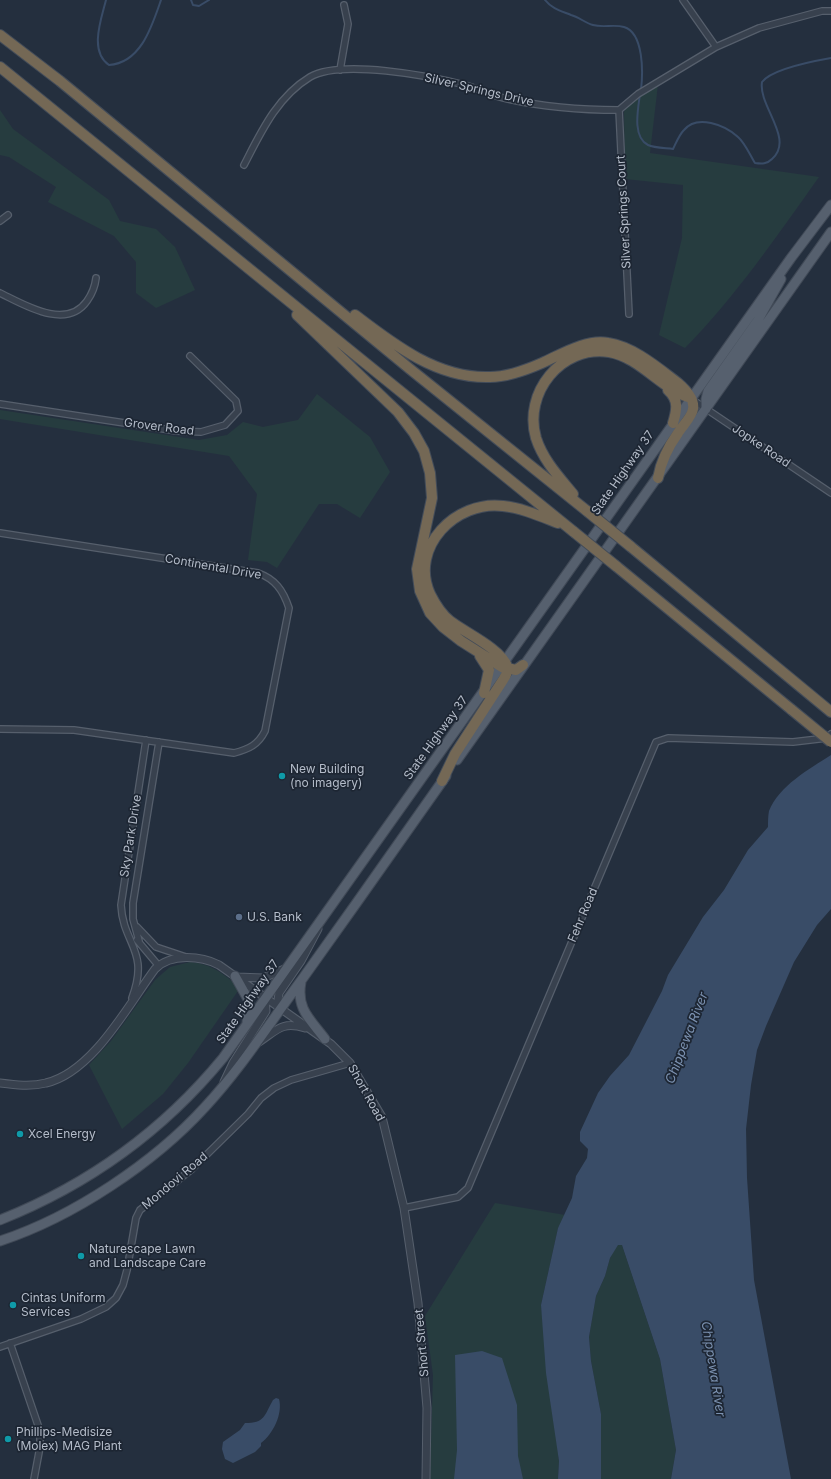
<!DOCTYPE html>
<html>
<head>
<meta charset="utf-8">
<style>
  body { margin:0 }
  canvas { display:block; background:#242f3e }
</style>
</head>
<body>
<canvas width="831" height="1479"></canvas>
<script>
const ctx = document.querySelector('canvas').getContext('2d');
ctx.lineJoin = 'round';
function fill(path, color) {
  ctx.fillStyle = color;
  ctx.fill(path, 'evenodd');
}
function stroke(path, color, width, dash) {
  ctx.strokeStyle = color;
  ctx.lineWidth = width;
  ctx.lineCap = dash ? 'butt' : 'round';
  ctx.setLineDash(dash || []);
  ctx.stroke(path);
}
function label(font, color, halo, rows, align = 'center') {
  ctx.font = font + ' Inter,sans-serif';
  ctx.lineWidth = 3.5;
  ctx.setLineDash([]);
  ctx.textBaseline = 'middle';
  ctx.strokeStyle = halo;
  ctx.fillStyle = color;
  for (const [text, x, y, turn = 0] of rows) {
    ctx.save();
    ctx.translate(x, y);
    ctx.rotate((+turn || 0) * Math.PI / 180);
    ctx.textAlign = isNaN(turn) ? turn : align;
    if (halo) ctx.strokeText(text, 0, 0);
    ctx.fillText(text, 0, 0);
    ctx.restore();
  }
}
fill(new Path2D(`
  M658 84 650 153 819 177C777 236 736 296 685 348L659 335 682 238 683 185 625 179 624 112 629 103Z
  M0 110 13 129 109 200 120 221 156 229 175 247 195 290 156 308 136 293V262L114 236 48 202 56 187 9 157 0 155Z
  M317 394 370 437 390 472 360 518 337 504H319L277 568 267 562 248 560 257 494 229 456 0 419V410L199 440 227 435 243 422 263 427 298 420Z
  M190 962C212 964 224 974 240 988L188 1063 163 1094 122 1129 89 1065 111 1041 155 980 170 967Z
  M495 1203 565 1215 558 1228 541 1305 559 1461 558 1479H430L433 1375 425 1316Z
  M617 1245H622L660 1359 676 1450 671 1479H601V1414L591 1361 589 1337 596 1296 605 1276 610 1258Z`), '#263c3f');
fill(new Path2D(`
  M831 755V909L817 925 794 962 766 1026 757 1050 751 1085 746 1129 747 1178 754 1280 791 1479H671L676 1450 660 1359 622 1245H618L610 1258 605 1276 596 1296 589 1337 591 1361 601 1414V1479H558L559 1461 546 1373 541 1305 558 1228 572 1198 576 1176 587 1158 588 1149 580 1141V1132L598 1093 610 1076 629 1055 662 991 668 975 703 917 724 890 748 850 768 827C768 822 768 816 769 811 779 786 809 769 831 755Z
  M482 1351 502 1358 517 1405 518 1456 523 1479H454L457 1450 455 1355Z
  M276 1398 279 1399C283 1414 273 1434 261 1443V1446L255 1452 233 1463 225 1459 222 1449 223 1442 240 1430 245 1423C265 1423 264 1416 273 1400Z`), '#394c67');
stroke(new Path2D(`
  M106 0C101 20 89 51 109 65 141 63 152 26 161 0
  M191 0 193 5 199 6 209 0
  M545 0C552 9 561 11 571 15 579 17 585 23 593 25 603 28 614 24 624 27 644 33 643 73 641 90
  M640 94C638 109 632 137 648 145 654 148 665 148 673 149 676 143 679 135 684 130 697 114 725 125 738 137 745 143 750 155 755 163 762 164 767 164 772 159 795 139 758 106 762 82 772 69 814 61 831 58`), '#394c67', 2);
const minor = new Path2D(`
  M683 0 716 47
  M340 70 348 24 344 5
  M619 110 629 314
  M244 165C261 132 277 97 310 77 341 59 430 76 465 85 479 89 493 96 508 99 544 107 582 110 619 110L638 94 716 47 759 28 822 11H831
  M0 221 8 215
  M0 293C23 304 66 331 87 301 92 294 95 287 96 278
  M693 400 831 493
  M0 404 177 431 201 432 225 425 238 411 236 401 190 356
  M0 533 258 573C275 579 283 590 289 608L265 731C258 745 249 749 234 753L74 730 0 729
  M137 927 156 947 186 957
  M137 940 158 965
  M139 941 133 919V903L159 742
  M132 998C150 950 123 945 121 905L146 740
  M404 1208 458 1197 468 1188 656 742 668 738 793 742 827 738 831 734
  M10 1343 40 1431V1447L34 1479
  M0 1347 81 1319 106 1307 116 1298 123 1285 127 1270 136 1218 140 1210 192 1169 248 1114 261 1098 274 1088 291 1080 350 1063`);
const tertiary = new Path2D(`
  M237 977 263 978 287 968
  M281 1009 278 1000 279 993 301 961 318 929
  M259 1042C277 1030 282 1021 305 1028
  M224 1082 233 1063 266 1011 265 999
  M0 1083C15 1085 31 1087 46 1083 93 1072 128 1005 155 969 171 953 201 956 219 965L331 1044 350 1063 382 1117 404 1208 418 1303 427 1408 426 1479`);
const primary = new Path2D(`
  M706 409V399L708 391 758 320 781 279
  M457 760 831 232
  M235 976 249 1001 247 1023
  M301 982C296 1009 310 1019 325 1039
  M0 1220C88 1185 163 1131 223 1058L791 258 831 205
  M0 1241C73 1217 154 1163 205 1107 242 1067 271 1021 303 978 351 911 399 843 446 776`);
const motorway = new Path2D(`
  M0 35 60 81 410 369 587 511
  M0 67 574 532
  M297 315 398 412 414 433 424 451 430 473 432 498 417 569 420 591 430 613 443 627 461 641 502 667 516 670 523 665
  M355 315C394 345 438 379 490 377 508 377 526 370 542 363 562 354 586 339 608 343 634 347 658 368 678 383 685 389 695 399 693 409 692 417 682 426 678 433 668 447 661 461 658 478
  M668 390C679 400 677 410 673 423
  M573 494C559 477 543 460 536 438 523 393 561 345 609 352 640 357 662 390 691 398
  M630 546 831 712
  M616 566 792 710
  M480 656 489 670 484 693
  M442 781 455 754 503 680C506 676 508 671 507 666 501 649 464 632 450 621 441 614 435 604 430 594 409 547 456 500 503 506 522 508 540 516 558 523`);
stroke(minor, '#565f6c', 8);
stroke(tertiary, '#565f6c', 9);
stroke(primary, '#414a57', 11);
stroke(motorway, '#434c59', 12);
stroke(minor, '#38414e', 5.5);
stroke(tertiary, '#38414e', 7);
stroke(primary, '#56606e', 9);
stroke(motorway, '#746855', 10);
const motorwayBridge = new Path2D(`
  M587 511 630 546
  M574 532 616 566
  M792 710 831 742`);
stroke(motorwayBridge, '#434c59', 12, []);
stroke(motorwayBridge, '#746855', 10);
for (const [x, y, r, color] of [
  [282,776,4,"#0f9aa8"],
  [239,917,4,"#5c6f8a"],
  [20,1134,4,"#0f9aa8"],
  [81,1256,4,"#0f9aa8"],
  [13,1305,4,"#0f9aa8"],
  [8,1439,4,"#0f9aa8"]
]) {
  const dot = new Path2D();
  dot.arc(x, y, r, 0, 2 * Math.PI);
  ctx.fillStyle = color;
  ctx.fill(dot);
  stroke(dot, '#1d2633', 1.5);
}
label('12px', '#b4bcc9', '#1d2633', [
  ["Silver Springs Drive",479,90,13],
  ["Silver Springs Court",624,212,-93],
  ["Grover Road",159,427,7],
  ["Jopke Road",761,446,34],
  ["State Highway 37",623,473,-55],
  ["Continental Drive",213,567,10],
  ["State Highway 37",436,738,-54],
  ["Sky Park Drive",131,836,-81],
  ["Fehr Road",583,915,-67],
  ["State Highway 37",248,1002,-55],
  ["Short Road",366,1093,61],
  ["Mondovi Road",175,1181,-40],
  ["Short Street",422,1343,-95]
]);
label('12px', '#b4bcc9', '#1d2633', [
  ["New Building",290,769],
  ["(no imagery)",290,783],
  ["U.S. Bank",247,917],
  ["Xcel Energy",28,1134],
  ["Naturescape Lawn",89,1249],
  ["and Landscape Care",89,1263],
  ["Cintas Uniform",21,1298],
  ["Services",21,1312],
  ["Phillips-Medisize",16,1432],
  ["(Molex) MAG Plant",16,1446]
], 'left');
label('italic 13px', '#7c92b1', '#1d2633', [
  ["Chippewa River",687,1038,-69],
  ["Chippewa River",713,1369,81]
]);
</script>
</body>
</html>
